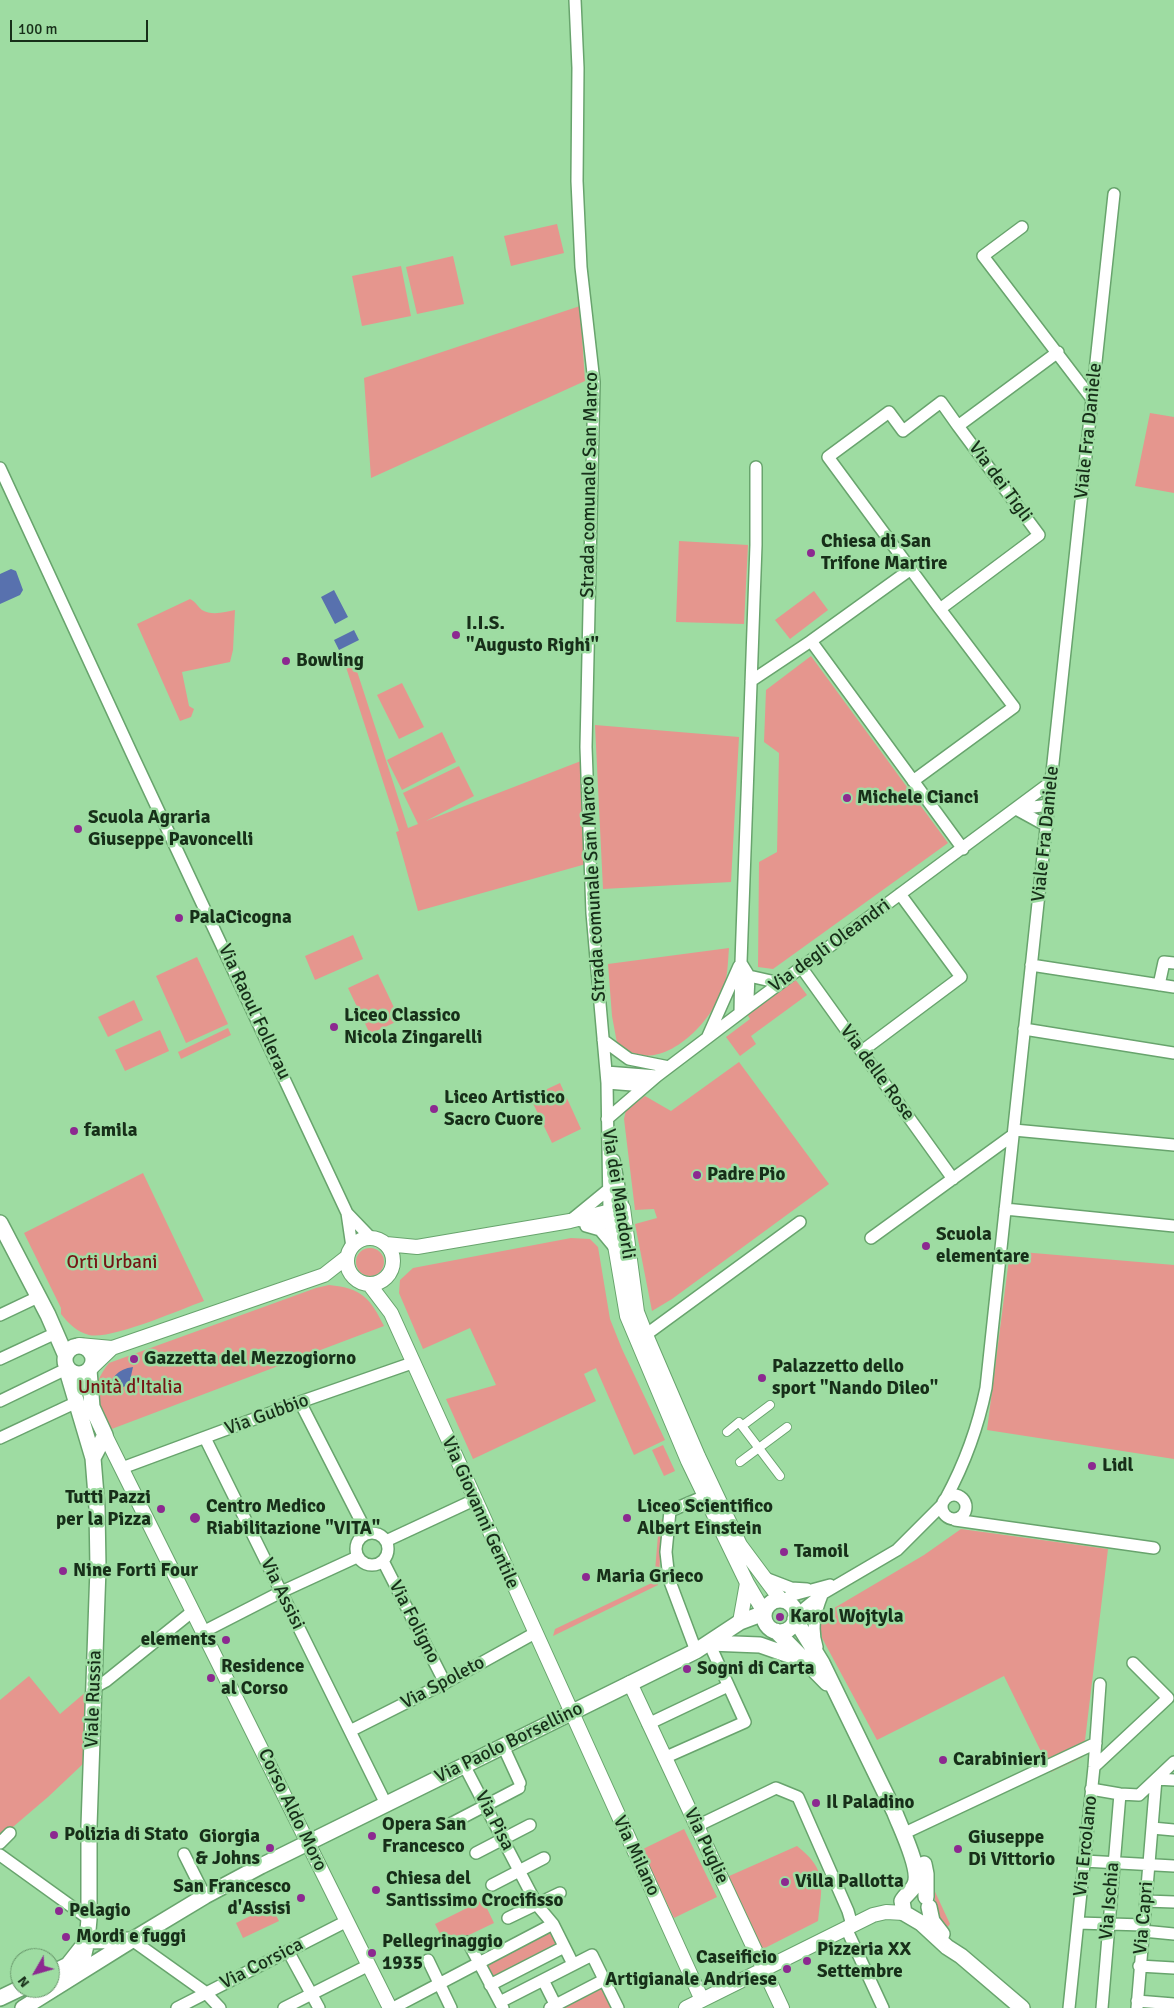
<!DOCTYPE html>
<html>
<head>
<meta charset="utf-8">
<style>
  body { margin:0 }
  #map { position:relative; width:1174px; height:2008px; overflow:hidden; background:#9edca2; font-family:Signika,sans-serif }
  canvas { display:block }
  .north { position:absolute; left:10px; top:1948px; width:50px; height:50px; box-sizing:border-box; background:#9edca2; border:1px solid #68976b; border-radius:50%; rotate:232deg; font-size:14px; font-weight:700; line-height:20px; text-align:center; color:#172f19 }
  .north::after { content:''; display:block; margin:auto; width:18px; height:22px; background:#8c2990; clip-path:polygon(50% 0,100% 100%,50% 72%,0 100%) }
  .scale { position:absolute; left:10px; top:20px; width:138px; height:22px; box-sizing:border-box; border:2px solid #172f19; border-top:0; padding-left:6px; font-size:15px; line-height:18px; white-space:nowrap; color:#172f19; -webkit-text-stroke:4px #9edca2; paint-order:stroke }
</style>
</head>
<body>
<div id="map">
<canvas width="1174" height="2008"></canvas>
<div class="north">N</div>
<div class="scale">100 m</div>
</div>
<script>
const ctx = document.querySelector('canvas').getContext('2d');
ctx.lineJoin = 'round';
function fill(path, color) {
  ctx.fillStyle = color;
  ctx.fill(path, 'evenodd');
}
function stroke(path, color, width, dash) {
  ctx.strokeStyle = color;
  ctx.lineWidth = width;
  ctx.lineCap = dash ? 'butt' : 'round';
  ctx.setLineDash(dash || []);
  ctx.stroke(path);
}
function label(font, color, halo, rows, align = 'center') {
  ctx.font = font + ' Signika,sans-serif';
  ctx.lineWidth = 5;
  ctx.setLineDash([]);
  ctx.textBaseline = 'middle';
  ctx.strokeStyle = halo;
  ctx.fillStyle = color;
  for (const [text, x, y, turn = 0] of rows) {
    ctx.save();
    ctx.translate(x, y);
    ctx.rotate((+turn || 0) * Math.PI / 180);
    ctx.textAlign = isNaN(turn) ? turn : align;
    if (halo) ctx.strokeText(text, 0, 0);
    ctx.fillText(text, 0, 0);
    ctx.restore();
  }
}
fill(new Path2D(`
  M557 224 564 253 511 266 504 236Z
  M453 256 464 304 417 314 406 267Z
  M401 266 411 316 362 326 352 276Z
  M580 306 585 381 371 478 364 378Z
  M1150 413 1174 417V493L1135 486Z
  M679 541 748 545 744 624 676 622Z
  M814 591 828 610 790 639 775 620Z
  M190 599C196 602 198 607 202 610 212 616 225 612 235 610L233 650 230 662 182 672 189 706 194 709 191 717 180 721 137 624Z
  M811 656 948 843 773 969 758 967 759 862 777 852 779 753 764 742 766 690Z
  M354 662 408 828 418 824 403 793 459 766 474 796 426 821 581 761 586 864 418 911 396 832 399 831 345 664Z
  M402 683 424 727 399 739 377 695Z
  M595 725 739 737 731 882 603 889Z
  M442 732 456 762 402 790 387 760Z
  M353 935 363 959 315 980 305 956Z
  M729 948C728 959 728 972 725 983 716 1017 669 1070 630 1052 625 1050 621 1046 617 1043L612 1016 608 964Z
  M197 957 228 1024 186 1043 156 976Z
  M378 974 400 1020 370 1034 348 988Z
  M795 979 807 995 751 1036 756 1044 740 1056 726 1037 750 1019 747 1014Z
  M134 1000 143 1020 108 1037 98 1017Z
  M228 1028 231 1035 181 1059 178 1052Z
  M160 1030 169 1051 125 1071 115 1050Z
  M739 1062 829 1184 672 1299 652 1311 635 1224 657 1218 654 1209 635 1210 624 1119 626 1110 645 1096 671 1111Z
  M560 1083 581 1129 552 1143 530 1097Z
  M143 1173 204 1301C179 1310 111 1340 89 1335 77 1332 68 1323 61 1314V1308L24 1233Z
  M571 1238 590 1239 598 1247 610 1319 622 1349 665 1440 634 1455 596 1368 584 1374 596 1401 473 1459 446 1399 496 1385 470 1328 423 1349 399 1293 400 1280 413 1268Z
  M356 1262a14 14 0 1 1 28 0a14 14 0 1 1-28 0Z
  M1010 1251 1174 1265V1459L987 1430Z
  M329 1285C362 1288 370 1298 384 1326L109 1430C98 1401 88 1389 109 1363L316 1288Z
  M663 1445 675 1471 664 1476 652 1450Z
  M662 1519 659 1577 655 1571 659 1523Z
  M961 1529 1108 1549 1083 1757 1051 1772 1004 1676 877 1740 822 1638 819 1617 924 1555Z
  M658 1580V1585L553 1636 555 1629Z
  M29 1676 60 1714 87 1691 84 1763 48 1797 0 1838V1700Z
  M684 1829 717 1897 674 1918 641 1850Z
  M797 1846C828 1870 822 1886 818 1921L761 1950 727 1877Z
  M930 1881 950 1924 944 1932C936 1924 937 1911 935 1900 934 1893 930 1889 930 1881Z
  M483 1900 494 1923 446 1946 435 1924Z
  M271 1906 279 1921 243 1938 236 1923Z
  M549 1929 558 1946 494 1980 485 1964Z
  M604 1985 615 2006 612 2008H565L564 2005Z`), '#e5968e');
fill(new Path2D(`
  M11 569 16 571 23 590 20 595 0 604V574Z
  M334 590 348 617 335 624 321 597Z
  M354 630 359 640 339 650 334 640Z
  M133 1367 129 1385 108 1392C110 1378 118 1369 133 1367Z`), '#5871ae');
const pedestrian = new Path2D(`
  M742 1426 780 1476
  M727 1432 739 1422 742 1426 770 1405
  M740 1462 787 1427`);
const minor = new Path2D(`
  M575 0 578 68 577 181 581 267 594 382 586 747 592 913 607 1083 609 1210
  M1022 227 983 256 1092 399
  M958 426 1039 535 940 609 828 457 889 412 903 431 941 402 958 426 1058 352
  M0 468 132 754 347 1213 352 1247
  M811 641 963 849
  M751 681 811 641 911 569
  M913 781 1014 707 940 609
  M1016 809 1047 826
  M1018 809 1049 805
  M741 963 749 976 748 998
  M1031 965 1174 987
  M801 967 953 1179
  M749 976 780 983
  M1159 985 1164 962 1174 963
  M740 1013 741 962 756 545V467
  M1024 1029 1174 1053
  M708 1036 739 966
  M603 1040 629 1059 669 1067
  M862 1051 961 977 900 894
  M606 1072 657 1076
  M607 1083 645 1086
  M607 1119 657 1076 748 1007 1051 782
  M1014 1130 1174 1145
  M614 1160 623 1208
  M1005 1209 1174 1226
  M347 1213 371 1238
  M570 1221 609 1189
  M581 1221 618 1222
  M586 1226 600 1230 615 1248
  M871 1238 1013 1135
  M0 1315 38 1297
  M640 1339 800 1222
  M0 1359 56 1333
  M0 1401 60 1372
  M300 1402 367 1533
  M0 1438 77 1402
  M205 1438 386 1804
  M122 1468 300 1402 412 1363
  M942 1507a12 12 0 1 1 24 0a12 12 0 1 1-24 0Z
  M946 1498C965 1463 978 1427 986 1388L1114 194
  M955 1520 1154 1548
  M356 1549a16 16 0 1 1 32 0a16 16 0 1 1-32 0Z
  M386 1541 474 1500
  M383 1561 445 1683
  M765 1578 791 1588 807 1589
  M783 1600 793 1595 830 1585
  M795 1616 822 1594 897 1550 942 1505
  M203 1632 281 1592 357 1557
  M817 1647C811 1628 815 1613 822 1595
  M696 1651 669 1579 666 1552 670 1511 705 1496
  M95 1687 106 1681 193 1611
  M648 1724 728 1686
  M350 1731 445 1683 535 1633
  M503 1746 520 1783
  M664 1758 745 1722 709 1643
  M464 1765 537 1905 553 1924 573 1964
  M1094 1767 1168 1698 1133 1663
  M1156 1779 1174 1780
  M1091 1789 1120 1794 1139 1795 1174 1762
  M452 1823 519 1788
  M697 1826 776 1788 798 1797 848 1911 852 1925
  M1152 1828 1174 1830
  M909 1831 1096 1743
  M0 1843 10 1833
  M476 1853 530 1825
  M184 1854 205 1896
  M0 1855 89 1919
  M1084 1861 1174 1866
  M492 1885 544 1858
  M1146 1901 1174 1902
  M508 1918 560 1893
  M1078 1923 1143 1925
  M846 1928 883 2008
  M1143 1931 1174 1934
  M132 1940 205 1992 220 2008
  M468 1942 503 2008
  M288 1951 319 2008
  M428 1960 451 2008
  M1139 1966 1174 1968
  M543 1980 557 2008
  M490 1985 564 1947
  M1137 2001 1174 2004
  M500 2002 592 1955 618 2008
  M177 2008 347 1921
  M284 2008 369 1965
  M393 2008 553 1924
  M550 2008 604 1980
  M1069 2008 1094 1767 1100 1684
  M1102 2008 1120 1794
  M1137 2008 1156 1779`);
const tertiary = new Path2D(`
  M609 1210 627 1316 688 1461 747 1583 764 1612
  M347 1261a23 23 0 1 1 46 0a23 23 0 1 1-46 0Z
  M386 1244 417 1247 570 1221 623 1208 637 1312 646 1335 698 1456 740 1545 781 1600
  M369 1284 391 1313 702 2000
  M79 1345 112 1348
  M89 1370 112 1348 324 1275 347 1257
  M105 1435 390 2008
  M740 1622 747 1583
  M630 1683 782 2008
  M686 2008 873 1915 886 1912 904 1913`);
const secondary = new Path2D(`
  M0 1223 48 1315 65 1354
  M65 1360a14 14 0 1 1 28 0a14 14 0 1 1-28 0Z
  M66 1367 93 1458 97 1508 98 1568 89 1826V1919L87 1941 80 1971
  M89 1370 92 1407 105 1435 93 1458
  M764 1616a16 16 0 1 1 32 0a16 16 0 1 1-32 0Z
  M795 1619 822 1663 895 1813C901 1829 923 1872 914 1886 911 1892 905 1895 902 1901L904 1913 921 1923 947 1947 961 1956 1022 2008
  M776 1631 827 1683
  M709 1643 760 1645 803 1660
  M924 1864 926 1874V1897
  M929 1907 932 1921 942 1934
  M87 1941 130 1940
  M50 1974 68 1965 83 1946
  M0 1998 21 1988
  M23 2008 132 1940 205 1896 261 1866 696 1651 740 1622 764 1613`);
stroke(pedestrian, '#68a46d', 10);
stroke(minor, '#68a46d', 14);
stroke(tertiary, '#68a46d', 16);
stroke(secondary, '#68a46d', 18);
stroke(pedestrian, '#fff', 8);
stroke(minor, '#fff', 11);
stroke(tertiary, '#fff', 14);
stroke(secondary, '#fff', 15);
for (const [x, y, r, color] of [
  [811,553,5,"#8c2990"],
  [456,635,5,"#8c2990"],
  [286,661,5,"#8c2990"],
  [847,798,5,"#8c2990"],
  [78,829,5,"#8c2990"],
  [179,918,5,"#8c2990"],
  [334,1027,5,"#8c2990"],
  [434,1109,5,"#8c2990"],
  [74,1131,5,"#8c2990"],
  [697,1175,5,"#8c2990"],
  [926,1246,5,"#8c2990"],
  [134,1359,5,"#8c2990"],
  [762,1378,5,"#8c2990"],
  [1092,1466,5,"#8c2990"],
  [161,1509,5,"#8c2990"],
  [195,1518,6,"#8c2990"],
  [627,1518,5,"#8c2990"],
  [784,1552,5,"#8c2990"],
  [63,1571,5,"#8c2990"],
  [586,1577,5,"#8c2990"],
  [780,1617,5,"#8c2990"],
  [226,1640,5,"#8c2990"],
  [687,1669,5,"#8c2990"],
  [211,1678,5,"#8c2990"],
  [943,1760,5,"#8c2990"],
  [816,1803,5,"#8c2990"],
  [54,1835,5,"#8c2990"],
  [372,1836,5,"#8c2990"],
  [270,1848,5,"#8c2990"],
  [958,1849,5,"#8c2990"],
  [785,1882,5,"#8c2990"],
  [376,1890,5,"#8c2990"],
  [301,1898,5,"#8c2990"],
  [59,1911,5,"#8c2990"],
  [66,1937,5,"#8c2990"],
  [372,1953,5,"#8c2990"],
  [807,1961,5,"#8c2990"],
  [787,1969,5,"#8c2990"]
]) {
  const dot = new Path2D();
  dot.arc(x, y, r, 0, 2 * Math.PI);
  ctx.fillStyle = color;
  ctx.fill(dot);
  stroke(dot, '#9edca2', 2);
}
label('19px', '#172f19', '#9edca2', [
  ["Viale Fra Daniele",1089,431,-84],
  ["Via dei Tigli",1000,482,54],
  ["Strada comunale San Marco",590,485,-89],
  ["Viale Fra Daniele",1046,834,-84],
  ["Strada comunale San Marco",594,889,-93],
  ["Via degli Oleandri",830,946,-36],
  ["Via Raoul Follerau",254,1012,65],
  ["Via delle Rose",877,1073,54],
  ["Via dei Mandorli",618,1194,81],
  ["Via Gubbio",267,1415,-20],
  ["Via Giovanni Gentile",480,1513,66],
  ["Via Assisi",282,1594,64],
  ["Via Foligno",414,1622,63],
  ["Via Spoleto",443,1683,-28],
  ["Viale Russia",94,1699,-88],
  ["Via Paolo Borsellino",509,1743,-26],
  ["Corso Aldo Moro",292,1810,64],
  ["Via Pisa",494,1821,63],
  ["Via Puglie",706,1846,65],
  ["Via Ercolano",1086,1846,-84],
  ["Via Milano",636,1856,65],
  ["Via Ischia",1110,1901,-85],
  ["Via Capri",1144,1918,-85],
  ["Via Corsica",262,1964,-27]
]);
label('bold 19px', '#172f19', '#9edca2', [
  ["Chiesa di San",821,542],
  ["Trifone Martire",821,564],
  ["I.I.S.",466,624],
  ["\"Augusto Righi\"",466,646],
  ["Bowling",296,661],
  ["Michele Cianci",857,798],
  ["Scuola Agraria",88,818],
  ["Giuseppe Pavoncelli",88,840],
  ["PalaCicogna",189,918],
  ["Liceo Classico",344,1016],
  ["Nicola Zingarelli",344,1038],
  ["Liceo Artistico",444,1098],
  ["Sacro Cuore",444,1120],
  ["famila",84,1131],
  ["Padre Pio",707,1175],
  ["Scuola",936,1235],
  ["elementare",936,1257],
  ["Gazzetta del Mezzogiorno",144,1359],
  ["Palazzetto dello",772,1367],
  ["sport \"Nando Dileo\"",772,1389],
  ["Lidl",1102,1466],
  ["Tutti Pazzi",151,1498,"right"],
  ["per la Pizza",151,1520,"right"],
  ["Centro Medico",206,1507],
  ["Riabilitazione \"VITA\"",206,1529],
  ["Liceo Scientifico",637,1507],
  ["Albert Einstein",637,1529],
  ["Tamoil",794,1552],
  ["Nine Forti Four",73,1571],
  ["Maria Grieco",596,1577],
  ["Karol Wojtyla",790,1617],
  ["elements",216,1640,"right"],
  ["Residence",221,1667],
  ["al Corso",221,1689],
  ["Sogni di Carta",697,1669],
  ["Carabinieri",953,1760],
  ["Il Paladino",826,1803],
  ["Opera San",382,1825],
  ["Francesco",382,1847],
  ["Polizia di Stato",64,1835],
  ["Giorgia",260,1837,"right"],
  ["& Johns",260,1859,"right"],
  ["Giuseppe",968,1838],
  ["Di Vittorio",968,1860],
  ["Chiesa del",386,1879],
  ["Santissimo Crocifisso",386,1901],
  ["Villa Pallotta",795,1882],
  ["San Francesco",291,1887,"right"],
  ["d'Assisi",291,1909,"right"],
  ["Pelagio",69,1911],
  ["Mordi e fuggi",76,1937],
  ["Pellegrinaggio",382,1942],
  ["1935",382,1964],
  ["Pizzeria XX",817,1950],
  ["Settembre",817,1972],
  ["Caseificio",777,1958,"right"],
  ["Artigianale Andriese",777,1980,"right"]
], 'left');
label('19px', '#751515', '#9edca2', [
  ["Orti Urbani",112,1263],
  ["Unità d'Italia",130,1388]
]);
</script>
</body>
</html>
